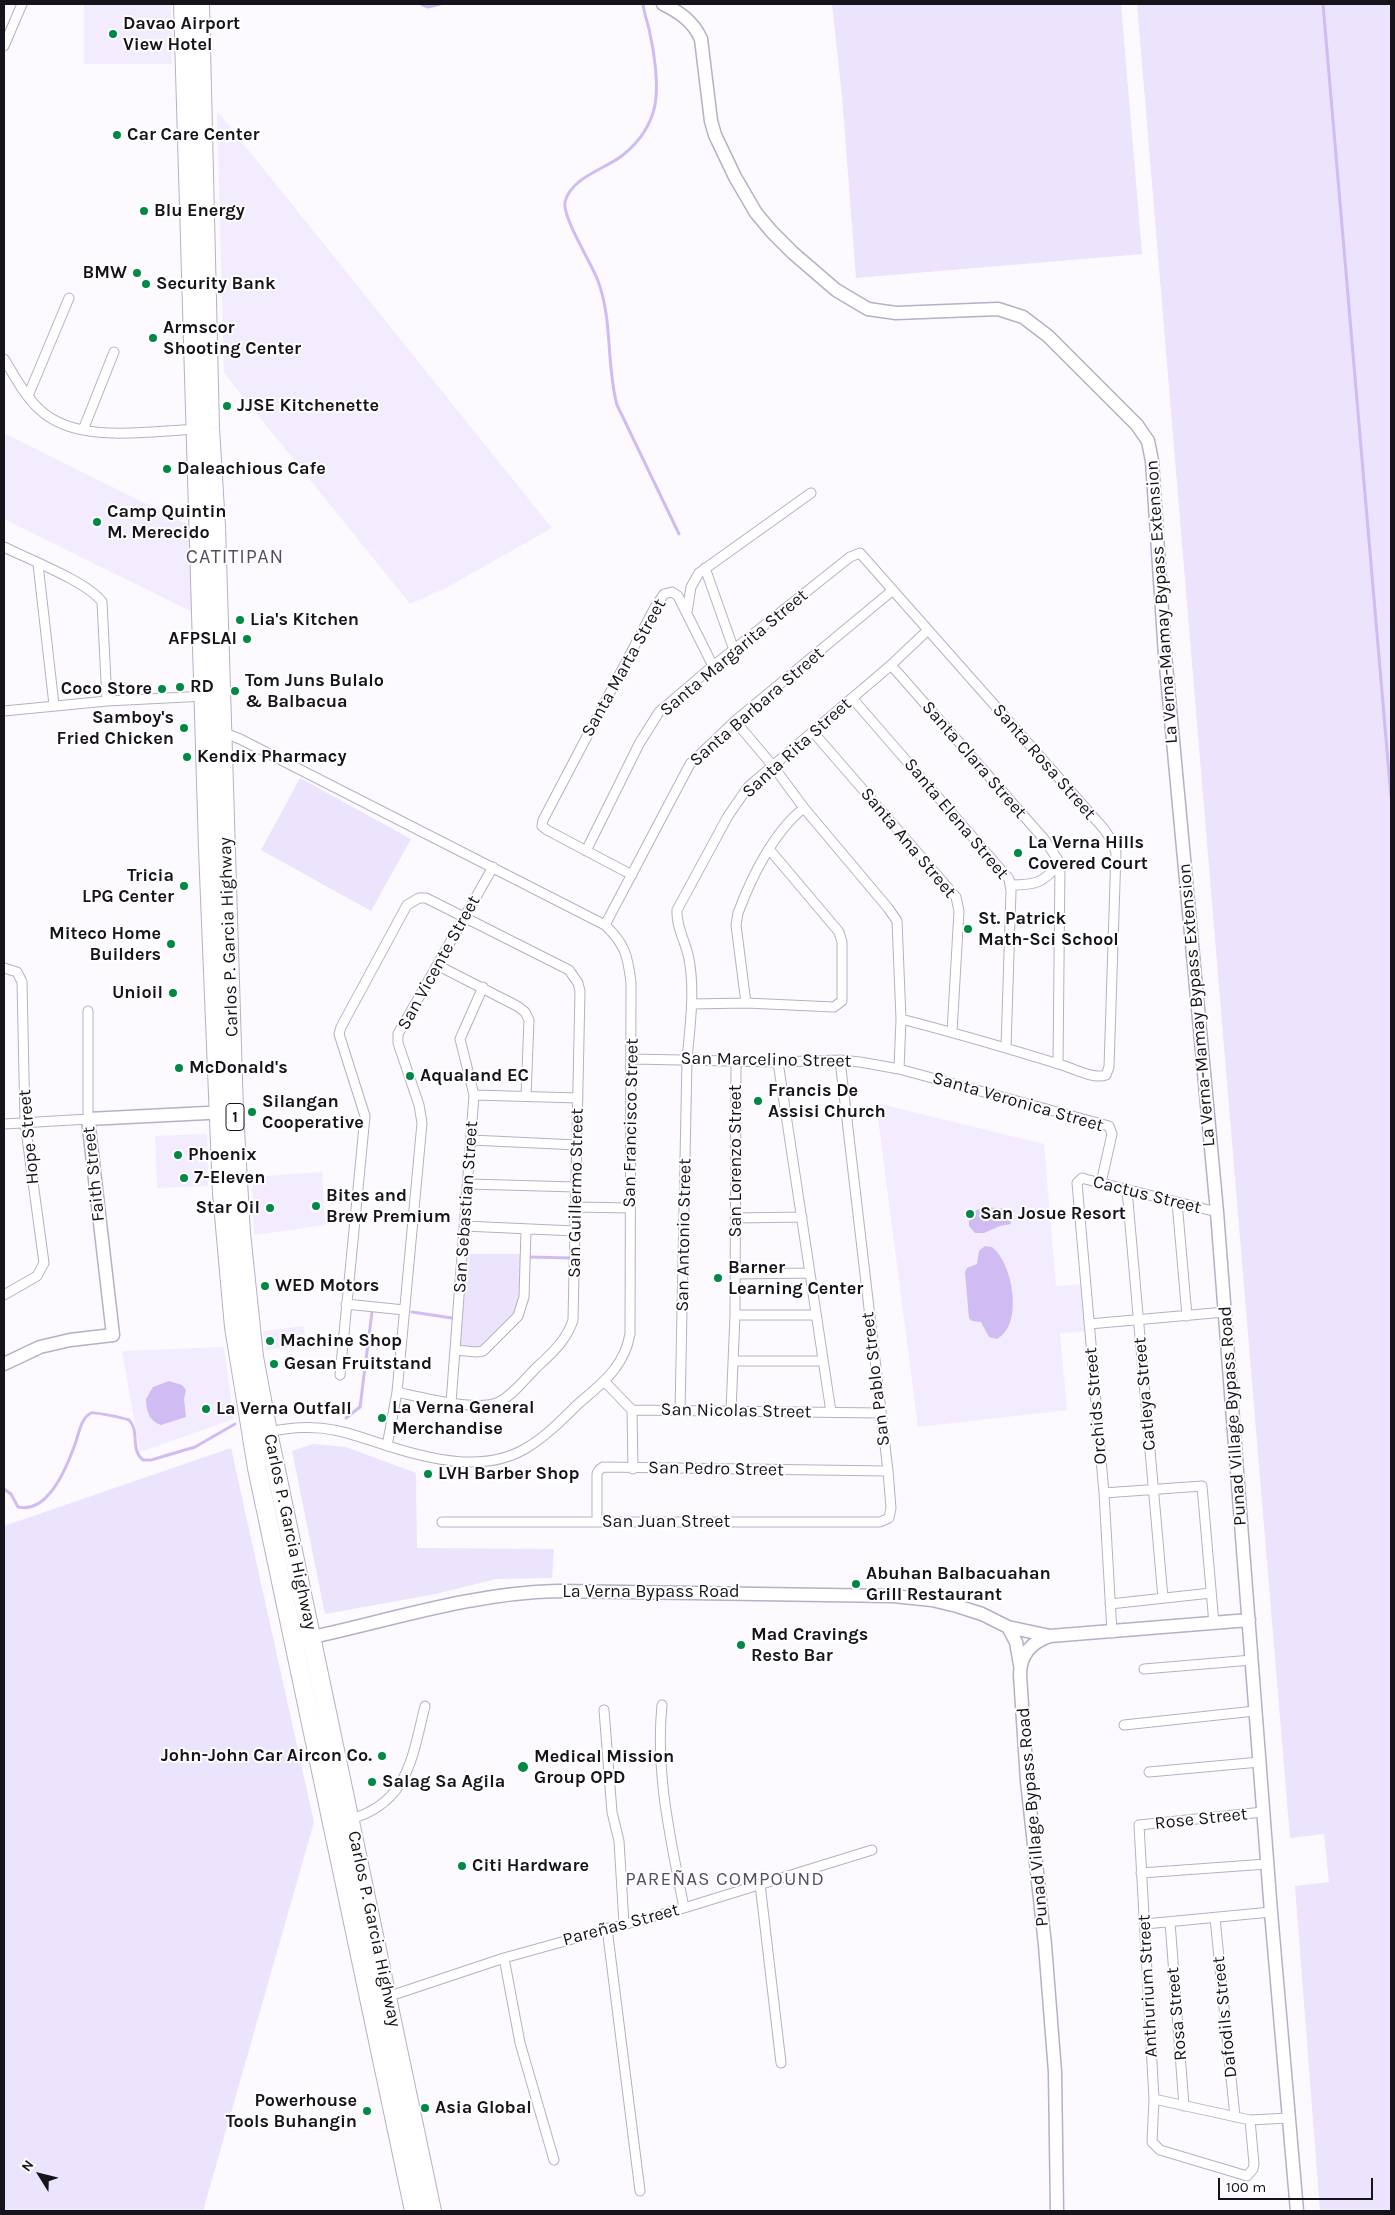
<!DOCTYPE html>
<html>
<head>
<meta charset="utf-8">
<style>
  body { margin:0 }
  #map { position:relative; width:1395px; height:2215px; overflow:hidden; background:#fcfaff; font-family:Karla,sans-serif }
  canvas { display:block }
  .frame { position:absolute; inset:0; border:5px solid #16131b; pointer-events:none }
  .north { position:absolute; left:15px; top:2150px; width:50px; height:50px; -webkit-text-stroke:4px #fff; paint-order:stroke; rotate:306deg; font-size:14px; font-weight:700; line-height:20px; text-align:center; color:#16131b }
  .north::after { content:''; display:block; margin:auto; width:18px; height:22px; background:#16131b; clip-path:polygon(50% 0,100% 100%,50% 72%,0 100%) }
  .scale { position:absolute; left:1218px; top:2178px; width:155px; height:22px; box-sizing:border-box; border:2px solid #16131b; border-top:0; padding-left:6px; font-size:15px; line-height:18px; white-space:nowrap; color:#16131b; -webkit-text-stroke:4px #fff; paint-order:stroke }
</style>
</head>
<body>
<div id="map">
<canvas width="1395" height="2215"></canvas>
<div class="frame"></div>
<div class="north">N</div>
<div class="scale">100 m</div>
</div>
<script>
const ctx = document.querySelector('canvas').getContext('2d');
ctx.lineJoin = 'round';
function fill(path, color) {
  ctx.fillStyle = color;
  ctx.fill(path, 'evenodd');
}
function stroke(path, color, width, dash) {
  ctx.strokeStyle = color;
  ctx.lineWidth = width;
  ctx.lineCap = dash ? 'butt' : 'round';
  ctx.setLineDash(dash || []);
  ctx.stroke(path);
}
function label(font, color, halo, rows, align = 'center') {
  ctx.font = font + ' Karla,sans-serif';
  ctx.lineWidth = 4;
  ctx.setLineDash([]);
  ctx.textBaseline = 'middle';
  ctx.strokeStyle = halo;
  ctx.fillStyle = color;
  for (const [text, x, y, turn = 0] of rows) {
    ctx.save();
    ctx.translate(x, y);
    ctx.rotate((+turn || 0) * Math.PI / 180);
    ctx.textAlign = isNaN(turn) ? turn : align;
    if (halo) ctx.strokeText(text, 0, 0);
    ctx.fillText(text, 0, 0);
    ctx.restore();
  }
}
fill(new Path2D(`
  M84 4H171L172 64H84Z
  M217 111 552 528 446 588 410 604 224 373Z
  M4 433 189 525 192 612 4 519Z
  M876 1103 1044 1144 1056 1286 1082 1284 1086 1331 1060 1333 1067 1410 918 1427Z
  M207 1134 208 1186 157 1188 155 1136Z
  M322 1172 325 1225 254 1235 252 1177Z
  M304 1326 306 1345 266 1350 263 1331Z
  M224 1347 234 1419 140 1452 122 1351Z`), '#f3ecff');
fill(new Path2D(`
  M832 4H1121L1142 254 856 278 842 96Z
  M1137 4H1391V2211H1320L1295 1886 1329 1882 1324 1834 1290 1838Z
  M300 778 411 839 371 911 261 850Z
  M469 1254H523L521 1291 515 1312 484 1346 479 1348 459 1347Z
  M313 1444 346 1447 416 1473 417 1548 554 1549 552 1578 496 1579 436 1594 325 1614 292 1451Z
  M231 1448 314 1822 203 2211H4V1526Z`), '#ece3fc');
fill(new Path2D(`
  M984 1207 1009 1209 1011 1224 1000 1226 984 1233H975L969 1226C968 1215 974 1210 984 1207Z
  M985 1246 992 1247C1013 1263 1024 1325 997 1339L989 1337 981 1322 972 1321 969 1318 965 1272 967 1268 977 1264 979 1251Z
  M169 1381 182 1385 186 1390 184 1399 186 1417 161 1425C149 1421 146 1410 146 1399L153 1387Z`), '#d1bbf3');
stroke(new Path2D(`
  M421 4 428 7 440 4
  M643 4C644 12 647 21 649 29 654 50 659 84 655 105 651 125 639 142 623 155 606 169 571 177 565 202 562 217 592 264 598 281 613 321 606 365 617 405L679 534
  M1323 4 1391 797
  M530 1257 571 1258
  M412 1312 452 1318
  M346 1418 360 1407 372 1312
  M4 1489 11 1494 18 1507C48 1514 66 1469 74 1447 78 1438 80 1418 91 1413 96 1412 123 1418 129 1420 140 1431 130 1450 143 1460H151L195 1447 235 1424`), '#d1bbf3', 3);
const street = new Path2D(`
  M4 46 22 4
  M4 359C14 375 24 395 39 409 76 445 150 431 197 429
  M28 396 69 298
  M83 430 114 352
  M4 547C28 559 88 582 102 602L107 701
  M38 564 54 705
  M705 568 734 650
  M687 612 691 587 699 573 811 493
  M891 665 1044 839 1060 863 1058 1064
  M852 698 1009 879 1011 891 1006 1047
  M4 711 107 701 206 696
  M735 721 773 766 804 808 888 908 897 921 901 1019 899 1069
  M222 732 240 739 605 925C625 944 628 956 631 983L630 1334C624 1368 601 1384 577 1405 562 1420 546 1436 528 1447 486 1474 428 1459 385 1445 368 1440 351 1433 334 1430 311 1425 289 1428 266 1432
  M813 732 956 897 959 911 952 1032
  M586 851 639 744 659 712 713 666 850 557 860 553 1104 829 1110 838 1116 852 1109 1067 1106 1075C1094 1079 1076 1070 1065 1066 1010 1049 956 1033 901 1019
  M632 875 547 830 542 826 543 820 655 607 664 594 672 592 678 596 713 666
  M1011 885C1036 885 1043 883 1060 863
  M605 925 690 764 735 721 893 590
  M437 965 517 1006 525 1012 529 1020 526 1096
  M4 968 17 972 22 982 25 1123 44 1263 37 1276 4 1295
  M746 1003 736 925 738 913C751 878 774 831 804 808
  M692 1004 746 1003 834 1007 842 1001V942L839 932 769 849
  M632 1059 778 1062 840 1060 860 1062 899 1069 1109 1126 1112 1134 1101 1183
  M778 1062 831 1412
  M474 1095 578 1098
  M4 1124 88 1119V1011
  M471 1140 577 1145
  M468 1184 576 1187
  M1127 1190 1163 1598
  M1177 1202 1187 1316
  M576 1207 630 1208
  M736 1218 802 1217
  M464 1226 575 1231
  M735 1274 810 1273
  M346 1304 404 1310
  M735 1315H816
  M1089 1324 1225 1312
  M455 1350 476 1352 483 1351 518 1316 524 1297 526 1230
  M733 1361H823
  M340 1375 365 1116 339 1034 341 1027 407 905 419 898H426L569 970 578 983 580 991 573 1320C567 1340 551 1354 536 1368 525 1379 513 1395 499 1402 477 1412 420 1397 397 1392
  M604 1381 632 1410 880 1413
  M451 1403 474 1095 460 1039 483 987
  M632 1410 633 1469
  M680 1411 687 1059C690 1027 695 991 689 959 686 942 676 928 677 910L728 816 748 787 891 665 928 630
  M731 1411 735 1315 736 1062
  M387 1446 397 1392 422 1123 419 1105 398 1043V1034L493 867
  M1104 1493 1202 1486 1214 1624
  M442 1522H880L889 1518 891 1508 888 1471 840 1060
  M597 1522V1474L599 1470 603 1467 888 1471
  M1110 1604 1211 1593
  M1112 1633 1104 1493 1077 1183 1082 1178 1085 1179 1217 1212
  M1144 1669 1252 1660
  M662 1705C655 1773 671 1841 684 1908
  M604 1710 612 1812 619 1841 624 1924
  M1124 1725 1255 1711
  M1149 1772 1260 1762
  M347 1820C408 1805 412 1758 425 1706
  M1141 1873 1267 1864
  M760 1884 781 2063
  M1215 1918 1235 2117
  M1170 1922 1184 2106
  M1145 1924 1271 1912
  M607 1928 640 2191
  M504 1958 520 2043 554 2160
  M384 1998 504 1958 684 1908 872 1850
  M1154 2099 1250 2120 1289 2118
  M1250 2120 1254 2164 1253 2169 1247 2176 1160 2150 1152 2142 1154 2099 1139 1825 1263 1812`);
const secondary = new Path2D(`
  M663 4C679 12 693 21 701 39L711 121 715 135 735 177 756 213 772 232 793 253 836 290 868 309 896 313 998 309 1023 317 1048 336 1137 425 1148 441 1152 461 1165 655 1217 1212 1271 1912 1297 2211
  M4 1364 40 1347 70 1340 113 1335 88 1119 227 1112
  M1008 1627 1016 1642 1020 1665
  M304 1639C388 1621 471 1593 557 1591L893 1596 932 1600 957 1606 982 1614 1008 1627 1050 1636
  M1057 2211 1055 2072 1045 1945 1027 1781 1020 1675C1020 1655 1031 1642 1050 1636L1249 1620`);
const highway = new Path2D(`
  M183 4H200L210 428 216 526 234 1112 241 1233 254 1357 268 1432 432 2211
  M183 4 208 849 222 1193 234 1327 257 1468 414 2211`);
stroke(street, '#b7afc6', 11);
stroke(secondary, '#b7afc6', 15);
stroke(highway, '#b7afc6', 20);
stroke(street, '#fff', 9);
stroke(secondary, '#fff', 12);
stroke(highway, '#fff', 18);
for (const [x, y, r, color] of [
  [113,34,5,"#084"],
  [117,135,5,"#084"],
  [144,211,5,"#084"],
  [137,273,5,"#084"],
  [146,284,5,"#084"],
  [153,338,5,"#084"],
  [227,406,5,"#084"],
  [167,469,5,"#084"],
  [97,522,5,"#084"],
  [240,620,5,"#084"],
  [247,639,5,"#084"],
  [180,687,5,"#084"],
  [162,689,5,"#084"],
  [235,691,5,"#084"],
  [184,728,5,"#084"],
  [187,757,5,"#084"],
  [1018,853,5,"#084"],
  [184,886,5,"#084"],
  [968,929,5,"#084"],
  [171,944,5,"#084"],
  [173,993,5,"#084"],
  [179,1068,5,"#084"],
  [410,1076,5,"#084"],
  [758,1101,5,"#084"],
  [252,1112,5,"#084"],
  [178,1155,5,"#084"],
  [184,1178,5,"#084"],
  [316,1206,5,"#084"],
  [270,1208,5,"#084"],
  [970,1214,5,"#084"],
  [718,1278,5,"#084"],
  [265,1286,5,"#084"],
  [270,1341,5,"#084"],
  [274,1364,5,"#084"],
  [206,1409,5,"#084"],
  [382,1418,5,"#084"],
  [428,1474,5,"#084"],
  [856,1584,5,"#084"],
  [741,1645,5,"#084"],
  [382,1756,5,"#084"],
  [523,1767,6,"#084"],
  [372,1782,5,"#084"],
  [462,1866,5,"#084"],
  [425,2108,5,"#084"],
  [367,2111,5,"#084"]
]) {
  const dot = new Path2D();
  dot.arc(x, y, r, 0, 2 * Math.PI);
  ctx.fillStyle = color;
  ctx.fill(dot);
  stroke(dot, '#fff', 2);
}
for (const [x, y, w] of [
  [235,1117,18]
]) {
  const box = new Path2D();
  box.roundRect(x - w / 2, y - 13.5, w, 27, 4);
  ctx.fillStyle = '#fff';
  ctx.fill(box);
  stroke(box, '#16131b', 1);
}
label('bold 16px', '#16131b', null, [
  ["1",235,1117]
]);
label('bold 18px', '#16131b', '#fff', [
  ["Davao Airport",123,24],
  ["View Hotel",123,45],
  ["Car Care Center",127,135],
  ["Blu Energy",154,211],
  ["BMW",127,273,"right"],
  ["Security Bank",156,284],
  ["Armscor",163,328],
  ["Shooting Center",163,349],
  ["JJSE Kitchenette",237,406],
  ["Daleachious Cafe",177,469],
  ["Camp Quintin",107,512],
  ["M. Merecido",107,533],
  ["Lia's Kitchen",250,620],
  ["AFPSLAI",237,639,"right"],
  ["Tom Juns Bulalo",245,681],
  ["& Balbacua",245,702],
  ["RD",190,687],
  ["Coco Store",152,689,"right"],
  ["Samboy's",174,718,"right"],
  ["Fried Chicken",174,739,"right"],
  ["Kendix Pharmacy",197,757],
  ["La Verna Hills",1028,843],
  ["Covered Court",1028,864],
  ["Tricia",174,876,"right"],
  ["LPG Center",174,897,"right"],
  ["St. Patrick",978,919],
  ["Math-Sci School",978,940],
  ["Miteco Home",161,934,"right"],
  ["Builders",161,955,"right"],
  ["Unioil",163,993,"right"],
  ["McDonald's",189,1068],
  ["Aqualand EC",420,1076],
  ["Francis De",768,1091],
  ["Assisi Church",768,1112],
  ["Silangan",262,1102],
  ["Cooperative",262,1123],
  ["Phoenix",188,1155],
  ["7-Eleven",194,1178],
  ["Bites and",326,1196],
  ["Brew Premium",326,1217],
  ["Star Oil",260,1208,"right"],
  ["San Josue Resort",980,1214],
  ["Barner",728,1268],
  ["Learning Center",728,1289],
  ["WED Motors",275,1286],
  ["Machine Shop",280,1341],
  ["Gesan Fruitstand",284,1364],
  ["La Verna General",392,1408],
  ["Merchandise",392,1429],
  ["La Verna Outfall",216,1409],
  ["LVH Barber Shop",438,1474],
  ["Abuhan Balbacuahan",866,1574],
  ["Grill Restaurant",866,1595],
  ["Mad Cravings",751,1635],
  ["Resto Bar",751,1656],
  ["John-John Car Aircon Co.",372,1756,"right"],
  ["Medical Mission",534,1757],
  ["Group OPD",534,1778],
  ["Salag Sa Agila",382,1782],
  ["Citi Hardware",472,1866],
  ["Powerhouse",357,2101,"right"],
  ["Tools Buhangin",357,2122,"right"],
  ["Asia Global",435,2108]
], 'left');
label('18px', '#16131b', '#fff', [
  ["La Verna-Mamay Bypass Extension",1162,602,-94],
  ["Santa Margarita Street",734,653,-40],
  ["Santa Marta Street",624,668,-61],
  ["Santa Barbara Street",757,707,-41],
  ["Santa Rita Street",797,748,-42],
  ["Santa Clara Street",974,760,49],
  ["Santa Rosa Street",1044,762,49],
  ["Santa Elena Street",956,819,50],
  ["Santa Ana Street",908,843,50],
  ["Carlos P. Garcia Highway",229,937,-92],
  ["San Vicente Street",439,963,-61],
  ["La Verna-Mamay Bypass Extension",1197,1005,-95],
  ["San Marcelino Street",766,1060,1],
  ["Santa Veronica Street",1018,1102,16],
  ["San Francisco Street",631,1123,-89],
  ["Hope Street",29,1137,-95],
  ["San Lorenzo Street",736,1161,-90],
  ["Faith Street",94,1174,-96],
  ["San Guillermo Street",576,1193,-89],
  ["Cactus Street",1147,1195,14],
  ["San Sebastian Street",466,1207,-86],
  ["San Antonio Street",684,1235,-89],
  ["San Pablo Street",876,1379,-97],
  ["Catleya Street",1145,1394,-95],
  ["Orchids Street",1096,1406,-95],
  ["San Nicolas Street",736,1411,1],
  ["Punad Village Bypass Road",1233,1416,-94],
  ["San Pedro Street",716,1469,1],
  ["San Juan Street",666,1522],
  ["Carlos P. Garcia Highway",290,1532,78],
  ["La Verna Bypass Road",651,1592],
  ["Punad Village Bypass Road",1033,1817,-95],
  ["Rose Street",1201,1819,-6],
  ["Pareñas Street",621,1925,-15],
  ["Carlos P. Garcia Highway",374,1929,78],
  ["Anthurium Street",1148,1986,-93],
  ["Rosa Street",1177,2014,-95],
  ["Dafodils Street",1225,2017,-96]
]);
ctx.letterSpacing = '1px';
label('19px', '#564f62', '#fff', [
  ["PAREÑAS COMPOUND",725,1880]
]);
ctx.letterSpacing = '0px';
ctx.letterSpacing = '1px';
label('20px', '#564f62', '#fff', [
  ["CATITIPAN",235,557]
]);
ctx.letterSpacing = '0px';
</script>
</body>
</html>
